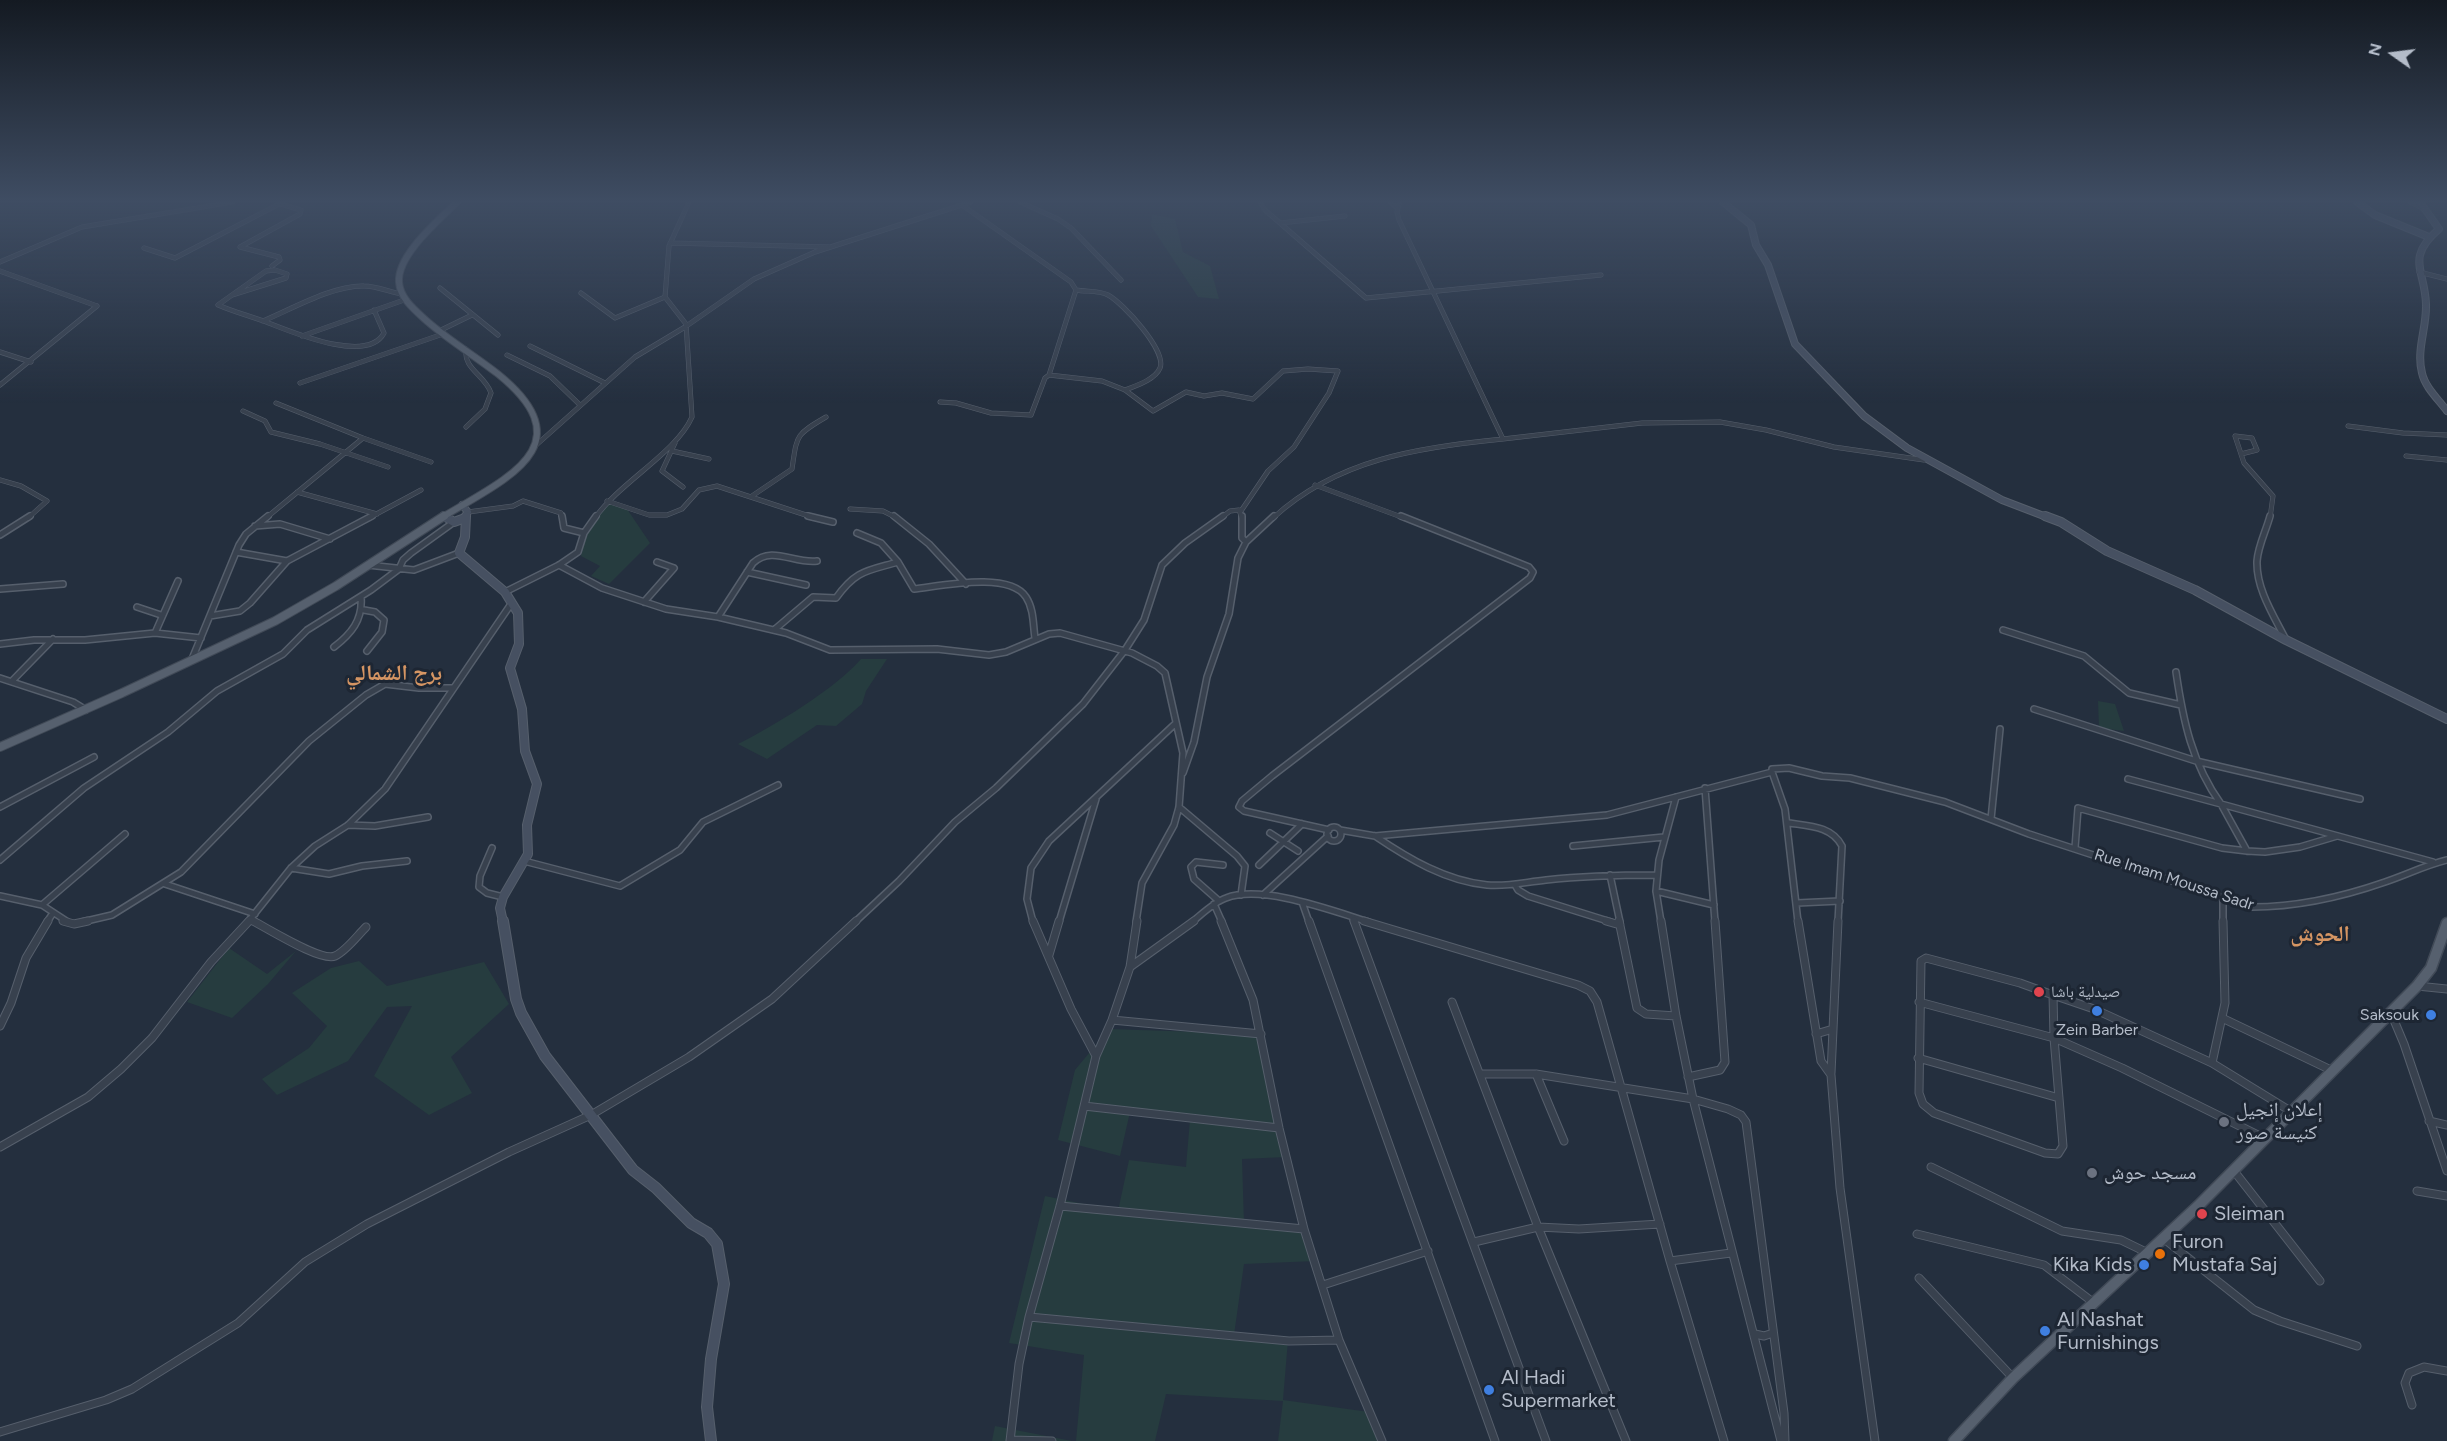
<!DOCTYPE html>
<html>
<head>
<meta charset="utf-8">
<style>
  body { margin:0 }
  #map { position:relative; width:2447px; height:1441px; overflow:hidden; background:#242f3e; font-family:Figtree,sans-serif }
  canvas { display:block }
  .north { position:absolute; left:2363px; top:24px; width:60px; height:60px; -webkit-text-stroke:4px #1d2633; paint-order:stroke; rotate:284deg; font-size:16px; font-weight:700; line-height:24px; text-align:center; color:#b4bcc9 }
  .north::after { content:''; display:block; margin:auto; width:21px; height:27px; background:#b4bcc9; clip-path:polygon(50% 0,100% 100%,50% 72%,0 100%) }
</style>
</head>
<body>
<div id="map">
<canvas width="2447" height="1441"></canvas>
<div class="north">N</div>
</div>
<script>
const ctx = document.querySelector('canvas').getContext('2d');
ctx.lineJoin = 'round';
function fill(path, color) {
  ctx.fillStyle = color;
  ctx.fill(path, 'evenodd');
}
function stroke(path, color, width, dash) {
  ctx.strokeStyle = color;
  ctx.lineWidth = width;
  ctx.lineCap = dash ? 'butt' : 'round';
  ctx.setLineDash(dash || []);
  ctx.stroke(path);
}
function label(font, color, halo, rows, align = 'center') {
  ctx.font = font + ' Figtree,"Noto Naskh Arabic",sans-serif';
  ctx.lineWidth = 6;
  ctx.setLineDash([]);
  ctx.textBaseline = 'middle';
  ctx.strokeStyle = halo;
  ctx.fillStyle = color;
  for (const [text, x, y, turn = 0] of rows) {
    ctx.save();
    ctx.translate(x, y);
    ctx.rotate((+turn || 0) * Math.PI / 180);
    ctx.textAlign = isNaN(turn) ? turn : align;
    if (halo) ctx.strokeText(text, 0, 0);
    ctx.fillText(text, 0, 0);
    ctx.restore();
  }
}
fill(new Path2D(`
  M1152 214 1175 219 1183 252 1210 266 1219 299 1198 297 1151 226Z
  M608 503 625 506 650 543 609 584 591 576 600 566 581 556 586 534Z
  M861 659H887L866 691 862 704 836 726 817 725 767 759 738 744C774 726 835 689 861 659Z
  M2098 701 2115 704 2124 731 2099 728Z
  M229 948 267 974 296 951 268 984 232 1018 187 1002Z
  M359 961 387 986 484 962 509 1004 451 1057 472 1093 429 1115 374 1076 412 1006 387 1007 348 1061 277 1095 262 1079 309 1048 327 1026 292 993 331 968Z
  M1109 1029 1261 1034 1286 1157 1242 1159 1244 1223 1304 1229 1315 1261 1244 1264 1234 1335 1288 1340 1283 1400 1369 1412 1382 1441H1278L1283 1401 1166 1394 1155 1441H1076L1084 1355 1009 1343 1045 1196 1118 1211 1129 1160 1186 1167 1190 1120 1130 1112 1120 1156 1058 1140 1075 1070Z
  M995 1426 1072 1441H992Z`), '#263c3f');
const streetFar2 = new Path2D(`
  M1020 202 1058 219 1071 228 1121 280
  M1260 202 1265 210 1366 298 1601 275
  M1390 202 1397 208
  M1400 202 1397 212 1399 220 1503 439 1642 423 1720 422 1766 430 1834 447 1924 460
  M2410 202 2424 209
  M1280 223 1345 216
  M670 243 830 247
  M144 248 175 258 283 202
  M0 262 82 227 233 202
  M272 266 280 260 279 257 240 247 300 214 301 210 280 204
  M275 270 287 274 286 278 232 295 266 271Z
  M0 271 97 306
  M2419 272 2447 279
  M440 288 498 335
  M1076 290C1086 292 1099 290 1108 295 1123 303 1167 351 1160 368 1155 380 1135 386 1125 390
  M581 293 615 318 665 297
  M232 295 218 305C234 312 250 316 266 322 290 331 367 365 384 333L374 310
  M263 321C292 309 333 285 364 286 377 286 389 292 401 294
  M439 331 472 315
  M302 336 404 300
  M530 346 605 383
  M466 349C463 369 485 375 491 393L485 409 466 427
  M0 352 31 362
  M507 355 550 376 580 405
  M1049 375 1102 381 1125 390 1153 411 1186 392 1204 396 1222 393 1253 399 1283 371 1308 369 1338 371 1329 393 1294 447 1268 471 1241 511
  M300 383 443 334
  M0 385 97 306
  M940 402 956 403 991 413 1031 415 1045 378 1049 375 1076 290 1071 282 962 205
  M276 403 363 438
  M243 411 265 421 271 432 320 444 388 467
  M2348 426 2403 433 2447 435
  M675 443 662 471 683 487
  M534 447 635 357 685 327 754 279 815 252 971 202
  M672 451 709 459
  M2241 454 2257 450 2252 438 2235 436 2244 463 2273 496 2270 518
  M2406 456 2447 460
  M0 480 21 486 47 501 28 518
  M1315 485 1404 518
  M297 492 377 514
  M752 496 792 469C797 435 795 435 826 417
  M607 501 649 515H667L682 509 699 490 717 486 815 518
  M850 509 883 511 897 518
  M468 512 513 506 523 501 561 513 562 518
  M266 518 363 438 431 462
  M369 518 421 490
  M595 518C620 482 676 453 692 417L686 324 665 297 669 246 689 202
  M1221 518 1230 511 1239 510 1242 518
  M1273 518C1337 459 1420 447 1503 439`);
const streetFar1 = new Path2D(`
  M562 516 564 528 584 533
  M808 516 833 522
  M894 516 929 544 966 584
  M1242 516V538L1246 542 1274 516
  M2270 516C2266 531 2258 546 2257 561 2256 589 2274 616 2286 640
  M255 526 280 524 330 539
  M857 533 881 543 898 562
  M0 535 30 516
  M236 552 287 561
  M368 565 414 570 459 553
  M559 565 602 588 666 609 718 617 786 633 830 650 937 649 989 655 1006 652 1049 634 1060 633 1132 653 1157 666 1165 673 1183 753 1179 807 1174 825 1142 883 1136 922
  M747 572 806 585
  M178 581 155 633 201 638
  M0 589 63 584
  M505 592 559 565 578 552 584 533 596 516
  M644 602 674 568 657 562
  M137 607 161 615
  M364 610 375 612 384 620 382 632 367 651
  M210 616 240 611 250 603 287 561 372 516
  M718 617 753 563C772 545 794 564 817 561
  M774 630 813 597 836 598C856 570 867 571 898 562L914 589C941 586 1009 571 1026 597 1034 609 1033 625 1035 638
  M2003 630 2084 656 2129 693 2181 705
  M0 644 34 640H85L155 633
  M334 647C351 634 363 620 361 597
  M192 659 239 545 246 534 268 516
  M2176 672C2183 720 2192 764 2221 804L2433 862
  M0 678 73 702 86 710
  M12 681 53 639
  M2034 709 2196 761 2360 799
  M1772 772 1785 809 1798 922
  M1183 773 1194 742 1207 677 1229 614 1238 558 1246 542
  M2128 779 2221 804 2247 851
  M1705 788 1715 922
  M0 807 94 757
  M1179 807 1237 856 1245 866 1241 895
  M1991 819 2000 729
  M1789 823C1809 826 1832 826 1842 846L1838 922
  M348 825 375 826 428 817
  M1327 834a7 7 0 1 1 14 0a7 7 0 1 1-14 0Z
  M1329 830 1244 811 1239 807 1242 801 1272 776 1530 578 1533 572 1529 567 1401 516
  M1340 830 1375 836 1607 815 1772 772V769L1789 768 1822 776 1850 778 1945 802 2029 834 2252 907C2298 907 2342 897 2385 882 2406 875 2426 865 2447 860
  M1270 833 1298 851
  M1375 836C1409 859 1446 881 1487 885 1507 887 1526 882 1546 880 1583 876 1619 875 1656 875
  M1573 846 1664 837
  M492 848 480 876 479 887 487 893 503 897
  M2075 848 2078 808 2222 848 2247 851 2265 852 2300 847 2337 836
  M0 860 84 788 168 732 217 691 283 654 307 630 371 590 399 569 403 560 411 553 454 522
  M524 861 620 886 680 850 703 822 778 785
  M1259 865 1302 824
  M291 868 329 874 362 866 407 861
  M1610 875 1620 922
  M165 884 255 914
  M1515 885 1518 890 1528 896 1611 922
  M1656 891 1714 905
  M1263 895 1328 836
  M0 896 42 905 68 922
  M2223 899V922
  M1219 901 1194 879 1191 867 1196 862 1223 865
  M1302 902 1309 922
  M1797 903 1840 901
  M1214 904 1222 922
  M42 905 125 834
  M250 919 256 922
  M1353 919 1354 922
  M47 922 53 913
  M82 922 112 915 181 872 309 741 366 695 385 684 419 688H452
  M248 922 291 868 315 846 348 825 385 789 511 604
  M855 922 899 881 955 822 996 788 1083 704 1125 650 1144 620 1162 565 1185 543 1223 516
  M1033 922 1027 899 1031 868 1049 841 1176 723
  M1059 922 1096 799
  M1192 922C1202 914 1214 902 1226 898 1262 884 1333 911 1369 922
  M1661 922 1656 891 1659 860 1676 797`);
const street = new Path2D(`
  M63 921 74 924 88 921
  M253 921C269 929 321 962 335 956 346 951 357 936 366 927
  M1033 921 1071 1009 1096 1056
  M1221 921 1253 1000 1279 1128 1304 1229 1339 1340 1382 1441
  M1309 921 1495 1441
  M1354 921 1546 1441
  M1364 921 1578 985 1590 991 1597 1002 1670 1261 1724 1441
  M1606 921 1620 925
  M1619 921 1637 1008 1646 1014 1676 1016
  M1661 921 1676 1016 1693 1099 1781 1441
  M1798 921 1821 1061 1831 1075 1840 1188 1875 1441
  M1049 955 1059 921
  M1926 958 2020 983 2053 995 2054 1038 2063 1146 2058 1154 2045 1153 1934 1113 1923 1104 1919 1093 1921 961Z
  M1130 967 1194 921
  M2417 986 2447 989
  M2053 995 2094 1009 2212 1063 2292 1112
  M1452 1002 1538 1227 1626 1441
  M1919 1002 2054 1038 2122 1068 2264 1138
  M2391 1013 2404 1044 2447 1171
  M2222 1018 2333 1071
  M1112 1020 1261 1034
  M0 1026 11 1003 26 958 48 921
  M1816 1034 1833 1029
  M1918 1058 2059 1098
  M2212 1063 2225 1003 2223 921
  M1831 1073 1838 921
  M1481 1074H1536L1693 1099 1728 1109 1741 1115 1746 1122 1784 1413 1785 1441
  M1536 1074 1564 1141
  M1688 1077 1720 1070 1725 1062 1715 921
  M1084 1106 1279 1128
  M2429 1121 2447 1125
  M0 1147 88 1097 121 1069 152 1038 211 962 249 921
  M1931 1167 2062 1231 2121 1240 2148 1253
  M2234 1171 2320 1281
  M2417 1191 2447 1196
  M1060 1206 1304 1229
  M1917 1234 2044 1265 2094 1303
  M2163 1238 2254 1310 2280 1321 2357 1346
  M1474 1242 1538 1227 1579 1229 1660 1224
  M1670 1261 1731 1253
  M1919 1278 2013 1378
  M1323 1285 1428 1251
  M1029 1317 1289 1341 1339 1340
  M1755 1334 1764 1336 1773 1333
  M2412 1405 2405 1383 2409 1373 2424 1367 2447 1371
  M0 1432 106 1400 132 1389 238 1323 305 1262 367 1224 509 1152 591 1115 689 1057 772 999 856 921
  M1010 1440 1052 1441
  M1010 1441 1019 1364 1029 1317 1060 1206 1096 1056 1112 1020 1130 967 1137 921`);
const secondaryFar2 = new Path2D(`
  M1723 202 1751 225 1756 245 1768 265 1795 344 1864 416 1907 448 2002 500 2049 518
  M2357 202 2375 215 2429 237
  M2420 202 2439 229C2405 258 2425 270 2426 304 2427 327 2416 350 2422 373 2425 387 2438 399 2447 411
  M462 505 468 512 465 518
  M444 516 447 518`);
const secondaryFar1 = new Path2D(`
  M444 516 454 522 465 518
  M466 516 465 537 459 553 505 592 518 613 519 644 510 668 522 709 525 751 537 784 527 825 528 854 503 897 500 908 503 922
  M2045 516 2061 522 2107 551 2195 590 2286 640 2447 719`);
const secondary = new Path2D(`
  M503 921 516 999 521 1013 545 1056 633 1170 656 1188 691 1223 708 1233 717 1244 724 1284 711 1359 707 1407 711 1441`);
const primaryFar2 = new Path2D(`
  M441 518C505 479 587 446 498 374 475 356 450 341 428 322 416 311 400 299 399 282 397 255 439 220 457 202`);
const primaryFar1 = new Path2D(`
  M0 747 122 693 275 621 336 586 444 516`);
const primary = new Path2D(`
  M1954 1441 2013 1378 2198 1206 2417 986 2431 968 2447 923`);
stroke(streetFar2, '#565f6c', 5);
stroke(streetFar1, '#565f6c', 8);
stroke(street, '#565f6c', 9);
stroke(secondaryFar2, '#565f6c', 8);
stroke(secondaryFar1, '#565f6c', 10);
stroke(secondary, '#565f6c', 12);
stroke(primaryFar2, '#414a57', 8);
stroke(primaryFar1, '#414a57', 10);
stroke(primary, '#414a57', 13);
stroke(streetFar2, '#38414e', 4);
stroke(streetFar1, '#38414e', 5);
stroke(street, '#38414e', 7);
stroke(secondaryFar2, '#465061', 6);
stroke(secondaryFar1, '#465061', 8);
stroke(secondary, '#465061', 10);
stroke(primaryFar2, '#56606e', 6);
stroke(primaryFar1, '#56606e', 8);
stroke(primary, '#56606e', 10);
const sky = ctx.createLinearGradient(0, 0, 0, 403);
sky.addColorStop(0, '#141a22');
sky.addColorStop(0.5, '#3f4d63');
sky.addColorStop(1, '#3f4d6300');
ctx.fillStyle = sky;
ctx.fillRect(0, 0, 2447, 403);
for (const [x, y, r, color] of [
  [2039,992,6,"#e0444e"],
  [2097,1011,6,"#3f7fe0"],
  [2431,1015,6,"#3f7fe0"],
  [2224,1122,6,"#6b7280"],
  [2092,1173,6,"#6b7280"],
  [2202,1214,6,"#e0444e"],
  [2160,1254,6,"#e8710a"],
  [2144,1265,6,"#3f7fe0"],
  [2045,1331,6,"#3f7fe0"],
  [1489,1390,6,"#3f7fe0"]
]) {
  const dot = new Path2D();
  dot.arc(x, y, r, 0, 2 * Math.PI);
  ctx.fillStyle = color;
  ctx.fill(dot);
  stroke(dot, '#1d2633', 2);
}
label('16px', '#b4bcc9', '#1d2633', [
  ["Rue Imam Moussa Sadr",2174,880,18]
]);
label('16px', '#b4bcc9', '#1d2633', [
  ["صيدلية باشا",2051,992],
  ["Saksouk",2419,1015,"right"],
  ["Zein Barber",2097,1030,"center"]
], 'left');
label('20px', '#b4bcc9', '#1d2633', [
  ["إعلان إنجيل",2236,1110],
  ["كنيسة صور",2236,1133],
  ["مسجد حوش",2104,1173],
  ["Sleiman",2214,1214],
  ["Furon",2172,1242],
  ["Mustafa Saj",2172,1265],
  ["Kika Kids",2132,1265,"right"],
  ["Al Nashat",2057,1320],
  ["Furnishings",2057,1343],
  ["Al Hadi",1501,1378],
  ["Supermarket",1501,1401]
], 'left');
label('bold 22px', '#d59563', '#1d2633', [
  ["برج الشمالي",394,674],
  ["الحوش",2320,935]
]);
</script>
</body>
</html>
